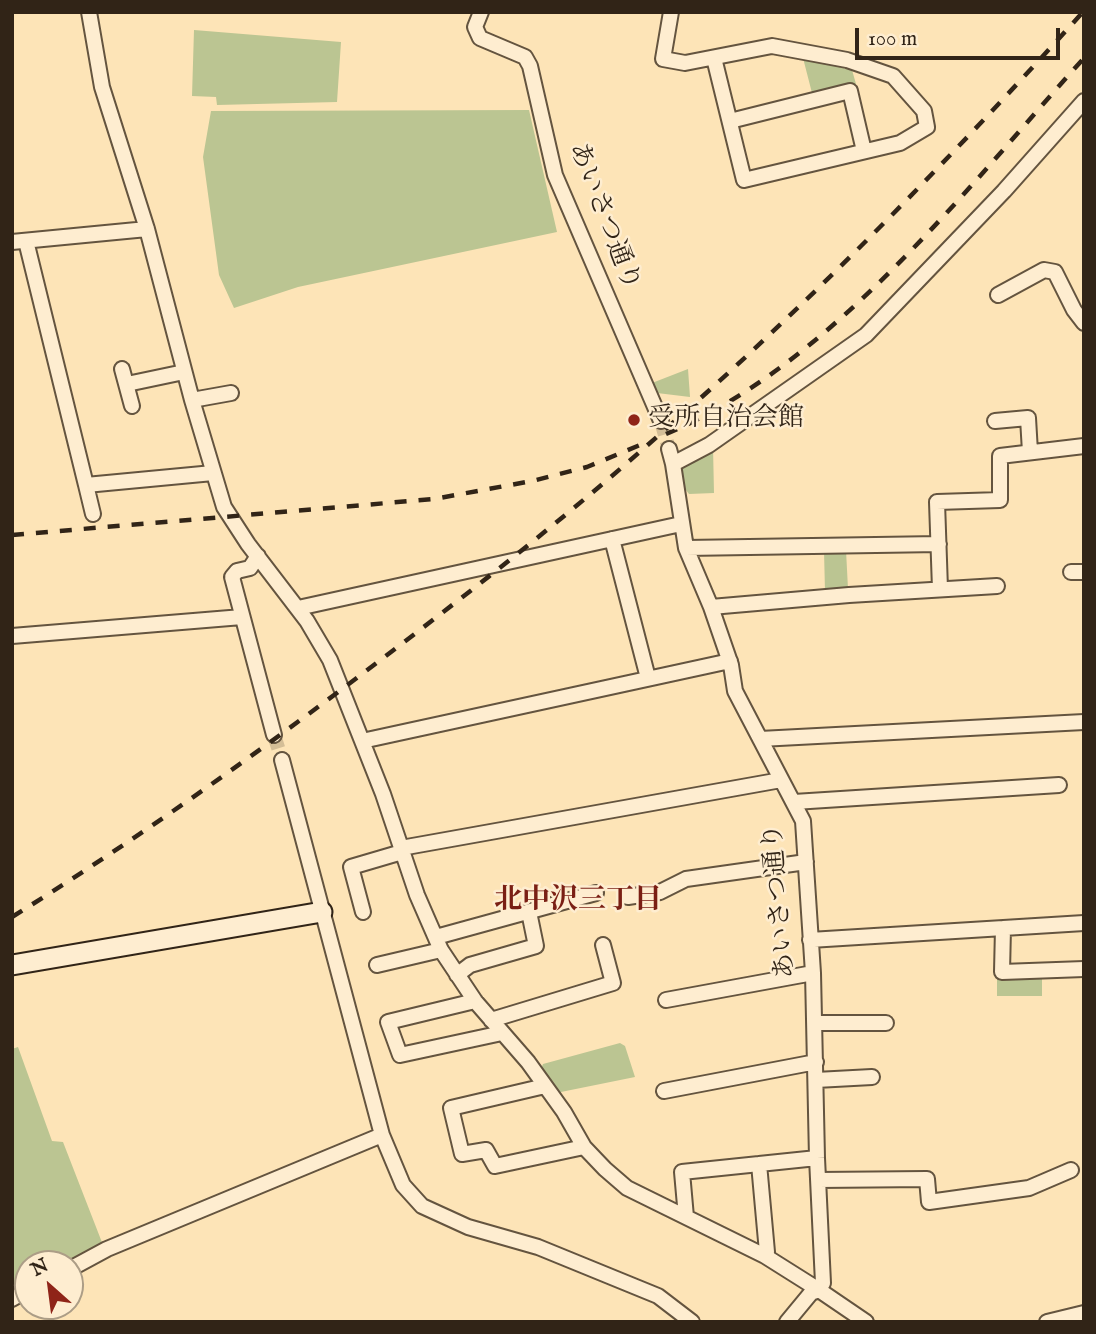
<!DOCTYPE html>
<html>
<head>
<meta charset="utf-8">
<style>
  body { margin:0 }
  #map { position:relative; width:1096px; height:1334px; overflow:hidden; background:#fde4b7; font-family:"IM FELL English",serif }
  canvas { display:block }
  .frame { position:absolute; inset:0; border:14px solid #312417; pointer-events:none }
  .north { position:absolute; left:14px; top:1250px; width:70px; height:70px; box-sizing:border-box; background:#feedd0; border:2px solid #ac9d86; border-radius:50%; rotate:332deg; font-size:19px; font-weight:700; line-height:28px; text-align:center; color:#312417 }
  .north::after { content:''; display:block; margin:auto; width:24px; height:32px; background:#8f2418; clip-path:polygon(50% 0,100% 100%,50% 72%,0 100%) }
  .scale { position:absolute; left:855px; top:28px; width:205px; height:32px; box-sizing:border-box; border:4px solid #312417; border-top:0; padding-left:9px; font-size:21px; line-height:24px; white-space:nowrap; color:#312417; -webkit-text-stroke:5px #feedd0; paint-order:stroke }
</style>
</head>
<body>
<div id="map">
<canvas width="1096" height="1334"></canvas>
<div class="frame"></div>
<div class="north">N</div>
<div class="scale">100 m</div>
</div>
<script>
const ctx = document.querySelector('canvas').getContext('2d');
ctx.lineJoin = 'round';
function fill(path, color) {
  ctx.fillStyle = color;
  ctx.fill(path, 'evenodd');
}
function stroke(path, color, width, dash) {
  ctx.strokeStyle = color;
  ctx.lineWidth = width;
  ctx.lineCap = dash ? 'butt' : 'round';
  ctx.setLineDash(dash || []);
  ctx.stroke(path);
}
function label(font, color, halo, rows, align = 'center') {
  ctx.font = font + ' "IM FELL English","Noto Serif JP",serif';
  ctx.lineWidth = 5;
  ctx.setLineDash([]);
  ctx.textBaseline = 'middle';
  ctx.strokeStyle = halo;
  ctx.fillStyle = color;
  for (const [text, x, y, turn = 0] of rows) {
    ctx.save();
    ctx.translate(x, y);
    ctx.rotate((+turn || 0) * Math.PI / 180);
    ctx.textAlign = isNaN(turn) ? turn : align;
    if (halo) ctx.strokeText(text, 0, 0);
    ctx.fillText(text, 0, 0);
    ctx.restore();
  }
}
fill(new Path2D(`
  M194 30 341 42 337 102 217 105 216 97 192 96Z
  M803 58 852 70 856 84 812 93Z
  M529 110 557 232 298 287 234 308 219 275 203 157 211 111Z
  M688 369 690 397 657 393 652 383Z
  M713 447 714 493 689 494 683 486 680 468 687 461Z
  M846 550 848 589 825 591 824 551Z
  M1042 977V996H997V978Z
  M620 1043 625 1046 635 1077 556 1093 541 1069 543 1064Z
  M18 1047 52 1141 63 1142 103 1245 66 1264H28V1284L12 1292V1049Z`), '#bbc592');
stroke(new Path2D(`
  M661 421 669 449
  M274 735 282 760`), '#d4be97', 14, [14, 7]);
const street = new Path2D(`
  M89 12 102 87 147 229 192 400 224 507 248 544 307 621 330 660 383 794 417 895 441 950 475 1001 528 1062 564 1112 584 1147 605 1169 627 1188 765 1256 819 1290 866 1322
  M481 12 475 27 480 38 525 57 530 66 555 175 661 421
  M671 12 663 59 685 63 772 46 847 60 893 76 924 111 927 127 900 143 744 180 714 58
  M730 121 850 91 864 151
  M26 241 86 485 213 473
  M12 242 147 229
  M998 295 1044 270 1055 272 1074 310 1084 323
  M122 369 132 406
  M127 384 184 372
  M192 400 231 393
  M995 421 1028 418 1030 452
  M669 449 673 464 686 548 711 607 731 665 735 691 803 821 813 973 817 1158 823 1283 819 1290 811 1293 787 1322
  M673 464 709 445 866 335 1004 191 1084 101
  M86 485 93 514
  M612 539 648 678
  M686 548 939 544
  M258 556 250 568 237 571 232 577 274 735
  M1071 572H1084
  M940 589 937 502 1000 500V456L1084 446
  M711 607 849 595 997 586
  M298 608 681 524
  M12 636 242 617
  M760 739 1084 722
  M362 741 730 661
  M282 760 382 1135 403 1185 422 1206 468 1227 538 1247 658 1296 692 1322
  M794 802 1059 785
  M401 848 781 780
  M628 897 660 892 686 879 806 862
  M363 912 351 867 402 852
  M1003 928 1002 972 1084 969
  M436 937 596 893
  M810 940 1084 923
  M377 965 441 950
  M457 975 470 965 536 946 529 912
  M666 1000 813 973
  M475 1001 388 1022 400 1055 502 1033
  M491 1020 613 983 603 945
  M815 1023H886
  M816 1080 872 1077
  M545 1086 451 1108 462 1154 486 1150 495 1166 584 1147
  M664 1091 816 1062
  M759 1164 767 1252 765 1256
  M818 1180 927 1179 929 1202 1029 1188 1071 1170
  M686 1217 682 1172 817 1158
  M70 1269 107 1249 382 1135
  M12 1299 28 1290
  M1047 1322 1084 1313`);
const secondary = new Path2D(`
  M12 965 322 912`);
stroke(street, '#64543f', 18);
stroke(secondary, '#312417', 23);
stroke(street, '#feedd0', 14);
stroke(secondary, '#feedd0', 19);
stroke(new Path2D(`
  M666 434C832 364 966 189 1084 58
  M12 535 434 499 532 481 587 467 640 445
  M12 917C134 841 251 758 366 671 469 593 572 513 668 427 815 298 952 157 1083 12`), '#312417', 4.5, [12, 12]);
for (const [x, y, r, color] of [
  [634,420,7,"#8f2418"]
]) {
  const dot = new Path2D();
  dot.arc(x, y, r, 0, 2 * Math.PI);
  ctx.fillStyle = color;
  ctx.fill(dot);
  stroke(dot, '#feedd0', 2.5);
}
label('26px', '#312417', '#feedd0', [
  ["あいさつ通り",603,217,69],
  ["あいさつ通り",781,901,-95]
]);
label('26px', '#312417', '#feedd0', [
  ["受所自治会館",648,420]
], 'left');
label('bold 28px', '#7a1f14', '#feedd0', [
  ["北中沢三丁目",578,902]
]);
</script>
</body>
</html>
